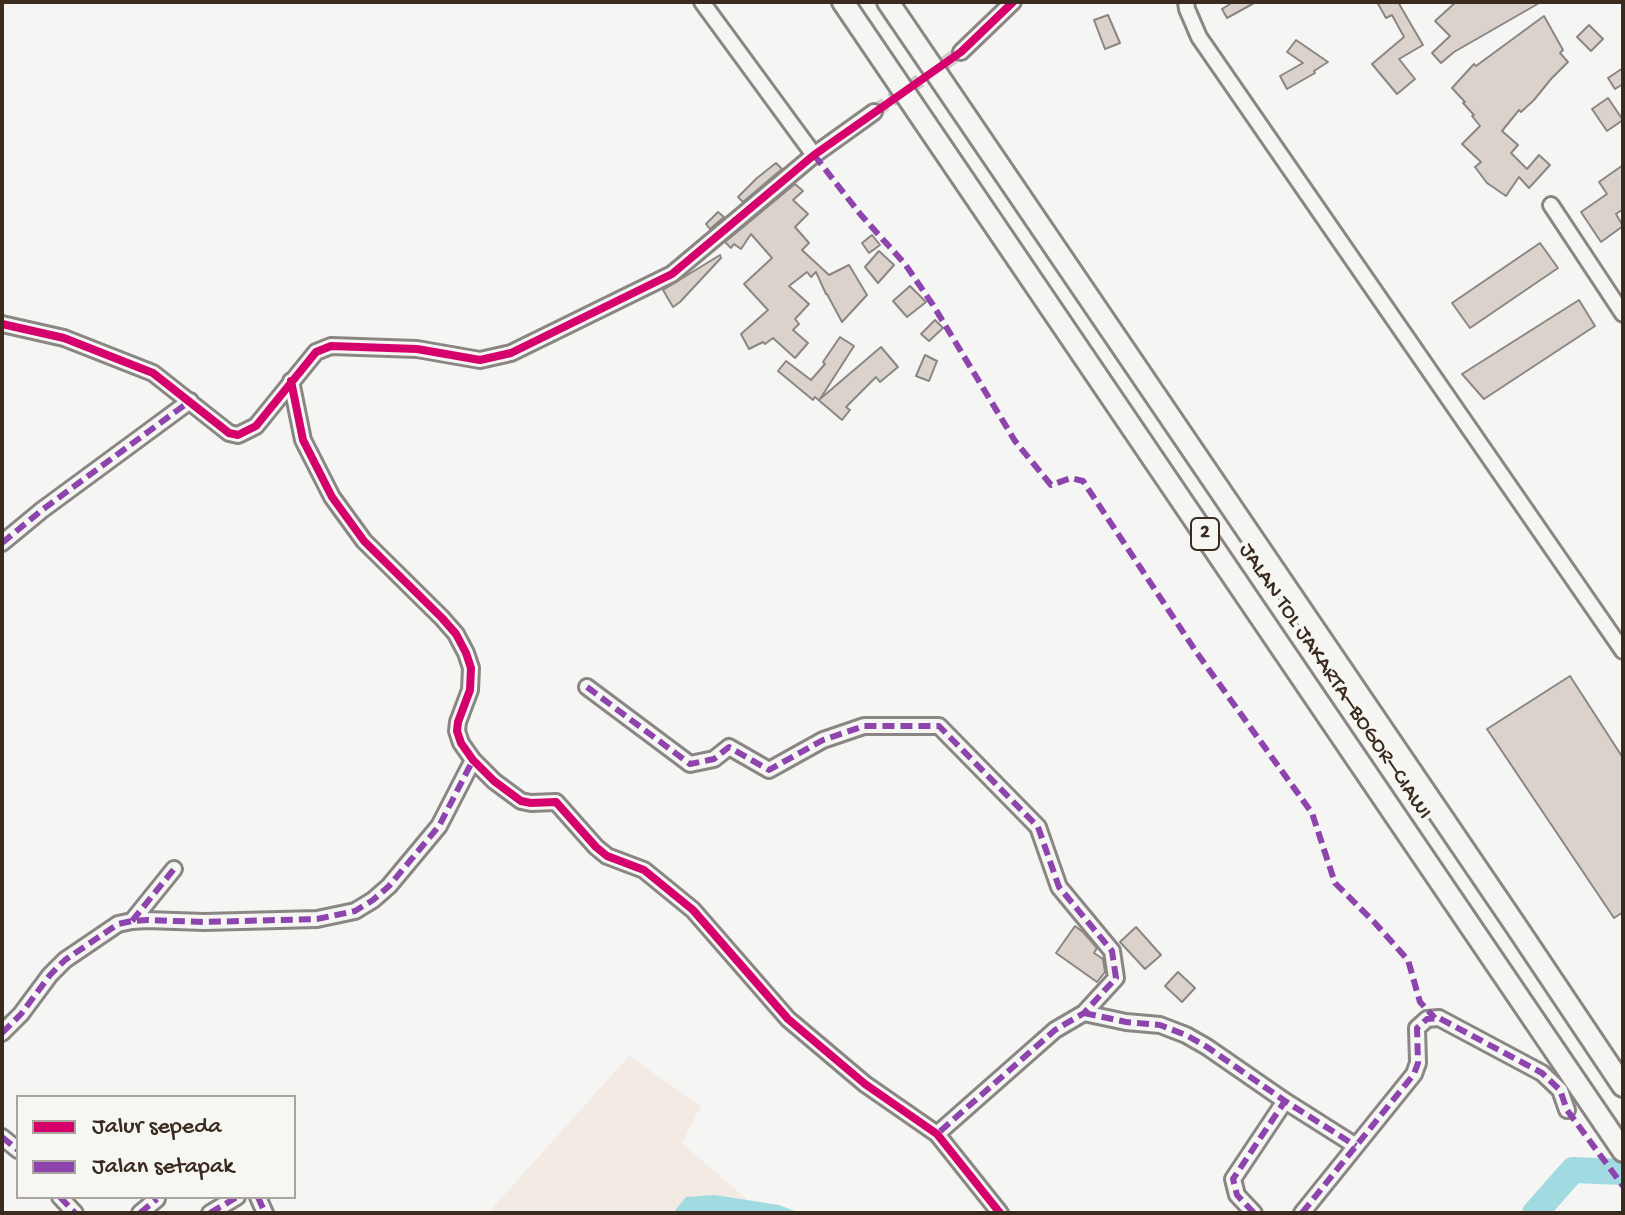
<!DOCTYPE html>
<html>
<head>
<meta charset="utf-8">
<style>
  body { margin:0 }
  #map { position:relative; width:1625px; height:1215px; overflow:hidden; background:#f5f5f3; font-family:"Gochi Hand",sans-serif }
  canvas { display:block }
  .frame { position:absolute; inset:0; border:4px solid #3b2a1e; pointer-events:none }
  .legend { position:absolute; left:16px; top:1095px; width:280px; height:104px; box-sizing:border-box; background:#f6f6f2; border:2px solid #aba49d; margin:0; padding:10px 14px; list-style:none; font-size:24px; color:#3b2a1e }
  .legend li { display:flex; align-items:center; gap:16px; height:40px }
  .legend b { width:40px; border:2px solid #aba49d }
</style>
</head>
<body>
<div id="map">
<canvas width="1625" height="1215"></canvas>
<div class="frame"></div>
<ul class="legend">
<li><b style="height:10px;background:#d6006c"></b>Jalur sepeda</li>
<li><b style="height:10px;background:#8e44ad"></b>Jalan setapak</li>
</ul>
</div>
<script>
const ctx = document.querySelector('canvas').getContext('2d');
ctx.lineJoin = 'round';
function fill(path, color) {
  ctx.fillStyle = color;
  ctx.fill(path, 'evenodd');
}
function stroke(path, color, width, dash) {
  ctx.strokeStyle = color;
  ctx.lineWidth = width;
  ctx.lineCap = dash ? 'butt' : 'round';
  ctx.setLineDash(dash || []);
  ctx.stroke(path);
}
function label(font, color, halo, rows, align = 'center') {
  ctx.font = font + ' "Gochi Hand",sans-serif';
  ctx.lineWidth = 8;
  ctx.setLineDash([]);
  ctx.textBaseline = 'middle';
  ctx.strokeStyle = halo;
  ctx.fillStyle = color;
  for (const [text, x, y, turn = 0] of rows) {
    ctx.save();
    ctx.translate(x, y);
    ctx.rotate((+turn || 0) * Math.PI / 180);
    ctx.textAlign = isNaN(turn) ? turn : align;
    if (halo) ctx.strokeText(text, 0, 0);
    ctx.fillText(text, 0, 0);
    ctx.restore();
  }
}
fill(new Path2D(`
  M629 1056 701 1106 682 1143 762 1213H488Z`), '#f2eae3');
fill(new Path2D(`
  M715 1195 779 1205 800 1213H673L686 1197Z`), '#a2dae2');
stroke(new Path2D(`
  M1535 1213 1573 1170 1623 1172`), '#a2dae2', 26);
const building = new Path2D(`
  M1233 2H1256L1227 18 1222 9Z
  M1377 2H1398L1423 45 1399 59 1415 79 1397 94 1372 64 1404 37 1392 15 1386 18Z
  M1456 2H1541L1454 52 1441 63 1432 53 1450 36 1435 21Z
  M1108 15 1120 43 1105 49 1094 20Z
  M1544 16 1563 50 1560 53 1568 62 1551 79 1534 100 1521 112 1519 110 1502 131 1518 145 1511 153 1527 169 1539 155 1550 165 1529 188 1519 177 1506 196 1487 183 1475 167 1481 162 1462 144 1480 126 1472 116 1474 115 1463 103 1465 102 1452 88 1474 64 1476 66Z
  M1589 25 1603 39 1591 51 1577 37Z
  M1296 40 1328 62 1314 71 1315 73 1287 89 1280 76 1303 63 1287 52Z
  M1623 68V84L1615 89 1608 78Z
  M1608 98 1623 120 1607 131 1592 109Z
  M776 163 782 169 743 202 738 197 757 178Z
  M1623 165V209L1616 214 1623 226 1601 242 1581 212 1607 194 1599 182Z
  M795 184 803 191 793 200 808 214 795 227 809 243 802 250 829 275 849 265 867 295 842 322 827 294H826L816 272 811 277 807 272 789 286 809 304 795 319 799 324 793 330 808 343 795 358 773 338 765 344 763 342 749 349 741 334 768 310 744 284 772 258 751 234 741 249 734 244 731 248 725 242Z
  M718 212 724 217 710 229 706 224Z
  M872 235 880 245 869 253 862 243Z
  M1540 243 1558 268 1470 328 1452 303Z
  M879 251 894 265 878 283 865 267Z
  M720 255 721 258 680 302 673 307 663 290Z
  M910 286 926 302 907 317 893 301Z
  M1579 300 1595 326 1484 399 1462 374Z
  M935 320 943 328 929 341 921 334Z
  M840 337 854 346 820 399 881 347 898 367 880 382 876 377 846 407 850 410 842 420 815 397 813 400 778 371 786 361 811 380 825 364 823 362Z
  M925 355 937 361 929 381 916 376Z
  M1570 676 1623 758V912L1614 918 1487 729Z
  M1075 926 1083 932 1097 948 1094 953 1103 959 1105 972 1097 982 1056 953Z
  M1136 927 1161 955 1145 969 1120 942Z
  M1178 972 1195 988 1182 1002 1165 986Z`);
fill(building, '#dcd2cc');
stroke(building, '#8a8683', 2);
stroke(new Path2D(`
  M874 112 961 52`), '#d0ccc8', 14, [14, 7]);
const minor = new Path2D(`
  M702 2 814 155
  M1186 2 1187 9 1199 37 1623 651
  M961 52 1013 2
  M1551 205 1623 314
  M2 324 64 338 153 373 229 433 238 435 256 426 316 352 331 346 417 349 480 360 511 353 672 274 814 155 874 112
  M291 381 303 440 332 497 364 541 442 618 456 634 466 653 471 668 470 690 458 722 457 731 461 743 473 760 494 781 521 801 531 803 556 802 596 847 607 856 644 870 693 910 788 1019 865 1084 937 1134 1000 1213
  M2 543 42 510 190 401
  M587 687 690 764 714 759 729 747 769 770 823 740 864 726H939L1038 827 1059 887 1112 951 1116 978 1084 1013 1055 1030 937 1134
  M132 921 174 869
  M1084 1013 1126 1022 1160 1025 1186 1035 1207 1047 1285 1101 1356 1146
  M2 1033 21 1014 50 975 65 960 118 924 132 921 147 920 204 922 317 919 355 911 373 900 389 886 439 826 473 760
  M2 1137 18 1150
  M60 1197 75 1213
  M258 1197 265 1213
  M140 1213 157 1199
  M210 1213 237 1197
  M1254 1213 1237 1195 1233 1179 1285 1101
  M1302 1213 1414 1074 1418 1063 1417 1028 1427 1019 1439 1018 1542 1073 1560 1090 1567 1110`);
const highway = new Path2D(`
  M843 2 1623 1151
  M888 2 1516 926 1623 1086`);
stroke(minor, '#8a8683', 20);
stroke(highway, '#8a8683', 26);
stroke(minor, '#f5f5f3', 14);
stroke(highway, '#f5f5f3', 20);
stroke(new Path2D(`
  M814 155 861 215 905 264 933 305 1015 441 1051 485 1071 478 1083 481 1197 653 1312 813 1335 883 1375 923 1408 960 1420 1002 1435 1018
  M2 543 42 510 190 401
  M587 687 690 764 714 759 729 747 769 770 823 740 864 726H939L1038 827 1059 887 1112 951 1116 978 1084 1013 1055 1030 937 1134
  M132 921 174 869
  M1084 1013 1126 1022 1160 1025 1186 1035 1207 1047 1285 1101 1356 1146
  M2 1033 21 1014 50 975 65 960 118 924 132 921 147 920 204 922 317 919 355 911 373 900 389 886 439 826 473 760
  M2 1137 18 1150
  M60 1197 75 1213
  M258 1197 265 1213
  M140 1213 157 1199
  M210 1213 237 1197
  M1254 1213 1237 1195 1233 1179 1285 1101
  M1302 1213 1414 1074 1418 1063 1417 1028 1427 1019 1439 1018 1542 1073 1560 1090 1567 1110 1623 1186`), '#8e44ad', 6, [12, 6]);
stroke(new Path2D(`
  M2 324 64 338 153 373 229 433 238 435 256 426 316 352 331 346 417 349 480 360 511 353 672 274 814 155 961 52 1013 2
  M291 381 303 440 332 497 364 541 442 618 456 634 466 653 471 668 470 690 458 722 457 731 461 743 473 760 494 781 521 801 531 803 556 802 596 847 607 856 644 870 693 910 788 1019 865 1084 937 1134 1000 1213`), '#d6006c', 8);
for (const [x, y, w] of [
  [1205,534,28]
]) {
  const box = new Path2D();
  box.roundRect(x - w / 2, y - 16, w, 32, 6);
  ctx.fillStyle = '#f6f6f2';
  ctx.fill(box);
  stroke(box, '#3b2a1e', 2);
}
label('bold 20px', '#3b2a1e', null, [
  ["2",1205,534]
]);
label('22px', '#3b2a1e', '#f6f6f2', [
  ["JALAN TOL JAKARTA–BOGOR–CIAWI",1334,682,56]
]);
</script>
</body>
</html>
